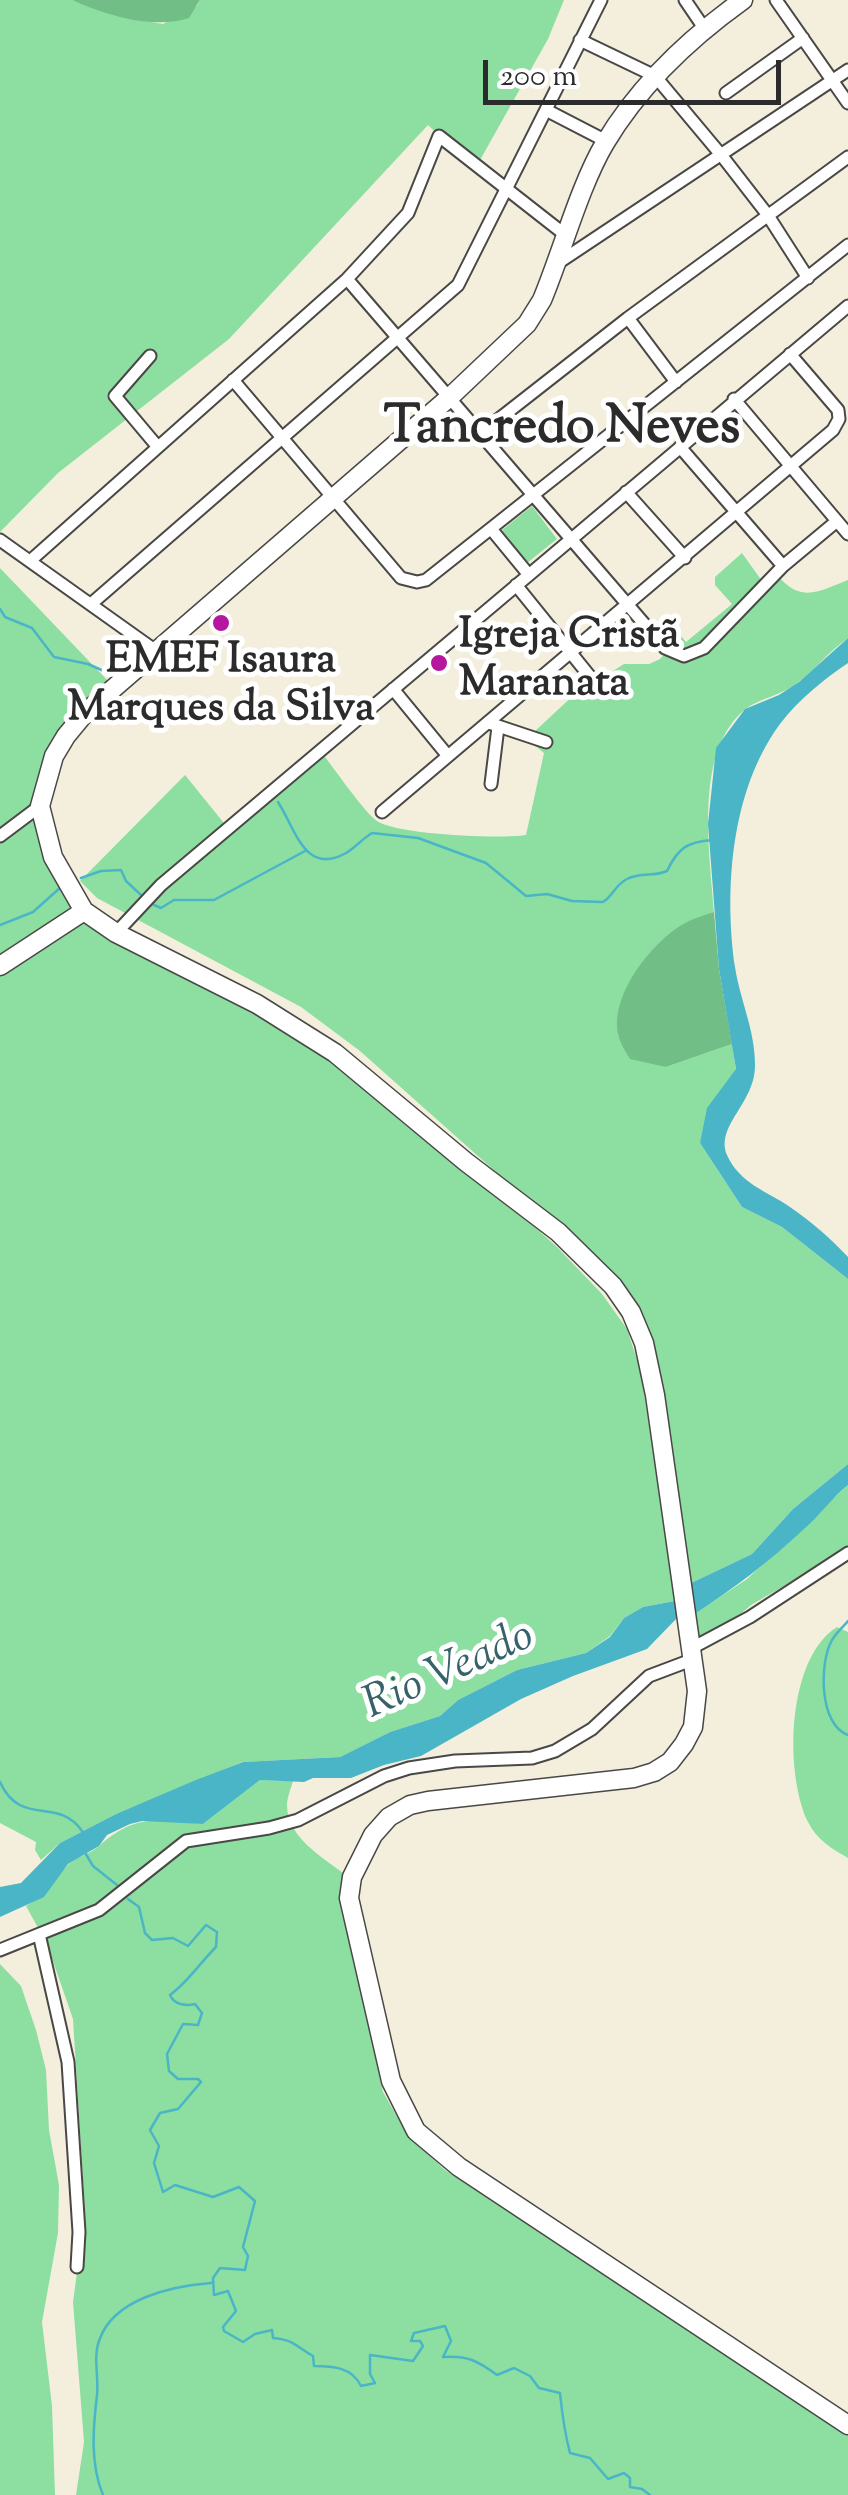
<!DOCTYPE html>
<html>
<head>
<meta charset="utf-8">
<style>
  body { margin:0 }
  #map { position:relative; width:848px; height:2495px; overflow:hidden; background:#f4efdd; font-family:"Sorts Mill Goudy",serif }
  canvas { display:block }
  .scale { position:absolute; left:483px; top:60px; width:298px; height:45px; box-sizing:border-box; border:5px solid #2b2b2b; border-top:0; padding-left:12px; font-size:30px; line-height:35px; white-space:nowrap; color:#2b2b2b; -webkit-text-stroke:8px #fff; paint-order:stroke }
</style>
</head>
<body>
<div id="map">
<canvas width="848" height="2495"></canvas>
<div class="scale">200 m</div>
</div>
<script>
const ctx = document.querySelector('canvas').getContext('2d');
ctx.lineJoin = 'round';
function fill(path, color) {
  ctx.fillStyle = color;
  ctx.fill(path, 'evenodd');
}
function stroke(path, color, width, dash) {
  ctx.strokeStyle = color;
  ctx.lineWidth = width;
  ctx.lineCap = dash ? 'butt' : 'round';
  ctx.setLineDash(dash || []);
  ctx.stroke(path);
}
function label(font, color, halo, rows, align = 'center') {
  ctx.font = font + ' "Sorts Mill Goudy",serif';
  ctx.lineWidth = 10;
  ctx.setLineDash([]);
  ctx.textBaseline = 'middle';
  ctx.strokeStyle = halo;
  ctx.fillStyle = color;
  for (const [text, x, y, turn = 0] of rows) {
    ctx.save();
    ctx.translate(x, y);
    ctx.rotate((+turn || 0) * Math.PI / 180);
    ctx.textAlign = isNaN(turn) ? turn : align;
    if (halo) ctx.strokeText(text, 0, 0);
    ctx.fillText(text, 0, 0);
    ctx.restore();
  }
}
fill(new Path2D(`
  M0 0H72L139 20 163 24 197 6 200 0H564L548 39 475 169 428 125 229 339 58 473 0 532Z
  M532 506 557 539 527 563 502 530Z
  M742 553 767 588 779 577C802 604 821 590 848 580V638C829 651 815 670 796 684 780 696 756 699 742 712 694 756 710 853 714 912 661 932 619 977 618 1035L666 1067 732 1044 736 1070 700 1143 742 1207 782 1227 848 1279V1464L793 1509 752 1554 689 1584 647 1334 552 1222 360 1051 301 1007 97 898 80 881 185 775 232 833 322 753C333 767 365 813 377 821 398 835 500 839 526 835L544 753 529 741 533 733 579 690H598L613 671 624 664H649L660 659 681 636 686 642 732 604 715 585V577Z
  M0 568 109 682 83 708 38 817 83 905 235 988 421 1124 558 1248 602 1294 627 1329 641 1372 675 1601 643 1607 624 1618 610 1636 586 1653 517 1670 458 1700 440 1716 390 1732 340 1757 242 1762 116 1814 60 1843 41 1860 35 1850 36 1842 0 1823Z
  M848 1485V1549L751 1605 698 1650 693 1615 747 1579Z
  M837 1627 848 1632V1858C832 1849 816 1839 808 1822 784 1772 787 1658 837 1627Z
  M260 1780 293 1781C291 1788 287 1798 287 1805 287 1837 321 1856 343 1873L340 1897 383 2092 408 2136 445 2170 848 2435V2495H76L84 2442 73 2302 85 2213 73 2019 47 1944 26 1906C45 1896 51 1883 65 1868 74 1857 89 1855 99 1846 135 1814 157 1819 203 1824Z
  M0 1964 21 1986 36 2030 46 2070 49 2130 59 2185 58 2233 42 2322 52 2406 55 2495H0Z`), '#8cdfa0');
fill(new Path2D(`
  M72 0H200L189 18C153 30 106 15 72 0Z
  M714 912 719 969 732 1044 666 1067 630 1059C626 1052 621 1045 619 1037 608 999 648 948 677 928 688 920 702 916 714 912Z`), '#71be86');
fill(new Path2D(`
  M848 638V663C823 680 798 700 780 724 731 790 724 889 735 967 740 1000 755 1030 755 1064 756 1103 715 1125 727 1155 740 1184 767 1191 790 1207 812 1222 830 1238 848 1257V1279L782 1227 742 1207 700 1143 707 1108 736 1069 719 969 708 824 716 748 745 709 779 695 799 682Z
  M848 1464V1485C831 1499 820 1515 804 1529 769 1562 733 1589 693 1615L689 1584 752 1554 793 1509Z
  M675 1601 677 1618 647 1649 573 1676 521 1699 421 1756 384 1765 351 1778H313L304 1782 260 1780 203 1824 142 1821 130 1824 107 1835 99 1846 68 1864 44 1897 0 1917V1887L21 1883 60 1843 116 1814 196 1780 243 1762 340 1757 390 1732 440 1716 458 1700 517 1670 586 1653 610 1637 624 1618 643 1607Z`), '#4ab5c7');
stroke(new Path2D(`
  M0 609 5 617 32 628 54 657 88 664 106 672
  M278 802C296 830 305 876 346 853 355 848 362 839 372 833L418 838 486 863 526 896 547 894 572 901 603 902C613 896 615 885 627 879 641 872 654 877 667 871 678 848 687 842 712 840
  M81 878 101 871 121 870 126 881 141 895
  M154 905 161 908 174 900H214L305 851
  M0 925 33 912 61 887
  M848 1621C843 1627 836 1633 832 1640 819 1663 819 1725 848 1735
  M0 1782C21 1828 58 1796 82 1831
  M84 1851 93 1866 117 1885
  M128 1899 139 1907 145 1933 152 1940 173 1938 188 1946 206 1925 217 1932 216 1947C200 1963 187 1983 170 1995 174 2005 186 2006 195 2004L202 2013 198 2025 183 2024 167 2054 169 2071 178 2079H198L201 2082 178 2109 160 2113 150 2130 159 2146 154 2163 163 2192 175 2185 213 2197 239 2187 255 2201 243 2247 248 2256 245 2270 220 2268 213 2278 214 2295 228 2291 236 2311 223 2327 224 2331 243 2342 255 2334 272 2330 273 2338C295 2340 296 2347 313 2356L314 2366C332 2366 352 2367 361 2386L375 2383 370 2374V2355L413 2361 423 2346 420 2341H411L414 2333 445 2326 451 2341 443 2357C467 2355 478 2361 497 2375L514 2368 530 2376 539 2388 560 2393C562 2413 565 2434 570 2453L590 2458 608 2479 624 2473 630 2478V2487L642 2489 650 2495
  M103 2495C90 2464 93 2428 97 2395 99 2378 93 2357 99 2341 113 2298 173 2286 211 2283`), '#4ab5c7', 2.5);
const street = new Path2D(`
  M685 0 704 28
  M776 0 848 103
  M580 40 655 76 722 156 767 214 808 278
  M726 93 803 38
  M546 110 606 141
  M558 263 848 70
  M347 279 665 648 684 656 704 648 783 566 837 521
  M628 318 676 382
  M150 356 115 396 157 446
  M233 380 401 578 417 582 426 580 848 245
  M734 399 848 534
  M481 433 628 318 848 157
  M680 447 783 566
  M626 492 685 558
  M492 530 529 575
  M0 540 156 651
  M30 561 347 279 408 213 439 136 568 237
  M516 585 596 684
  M91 604 458 285 601 0
  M393 689 448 756
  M489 723 546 742
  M491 784 498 727
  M382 812 833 430 839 419 838 410 790 354
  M0 836 40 806
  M116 933 161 885 848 306
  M692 1648 750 1617 848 1553
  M39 1934 68 2062 79 2232 77 2267
  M0 1950 99 1910 186 1841 269 1828 298 1820 384 1776 409 1768 455 1761 532 1758 555 1751 592 1729 649 1676 694 1659`);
const secondary = new Path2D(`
  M743 0C690 38 639 86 605 143 580 185 562 252 542 300L527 324 451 396 85 713 66 736 54 756 40 806 53 857 84 911 116 933 257 1004 335 1053 466 1162 558 1232 613 1286 631 1312 644 1343 655 1395 697 1691 693 1727 684 1744 670 1762 654 1772 634 1778 428 1801 410 1805 389 1817 373 1835 352 1877 349 1898 391 2081 416 2131 459 2167 848 2425
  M0 966 84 911`);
stroke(street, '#494846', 15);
stroke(secondary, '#494846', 21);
stroke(street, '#fff', 11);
stroke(secondary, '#fff', 18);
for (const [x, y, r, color] of [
  [221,623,10,"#b5179e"],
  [439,663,10,"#b5179e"]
]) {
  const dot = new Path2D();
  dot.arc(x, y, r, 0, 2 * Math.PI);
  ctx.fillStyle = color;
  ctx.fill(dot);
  stroke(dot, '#fff', 4);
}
label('bold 42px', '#2b2b2b', '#fff', [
  ["Igreja Cristã",459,639],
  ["Maranata",459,687],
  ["EMEF Isaura",221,664,"center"],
  ["Marques da Silva",221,712,"center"]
], 'left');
label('italic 45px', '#376269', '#fff', [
  ["Rio Veado",450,1674,-24]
]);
label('bold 52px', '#2b2b2b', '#fff', [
  ["Tancredo Neves",562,432]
]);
</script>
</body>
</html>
